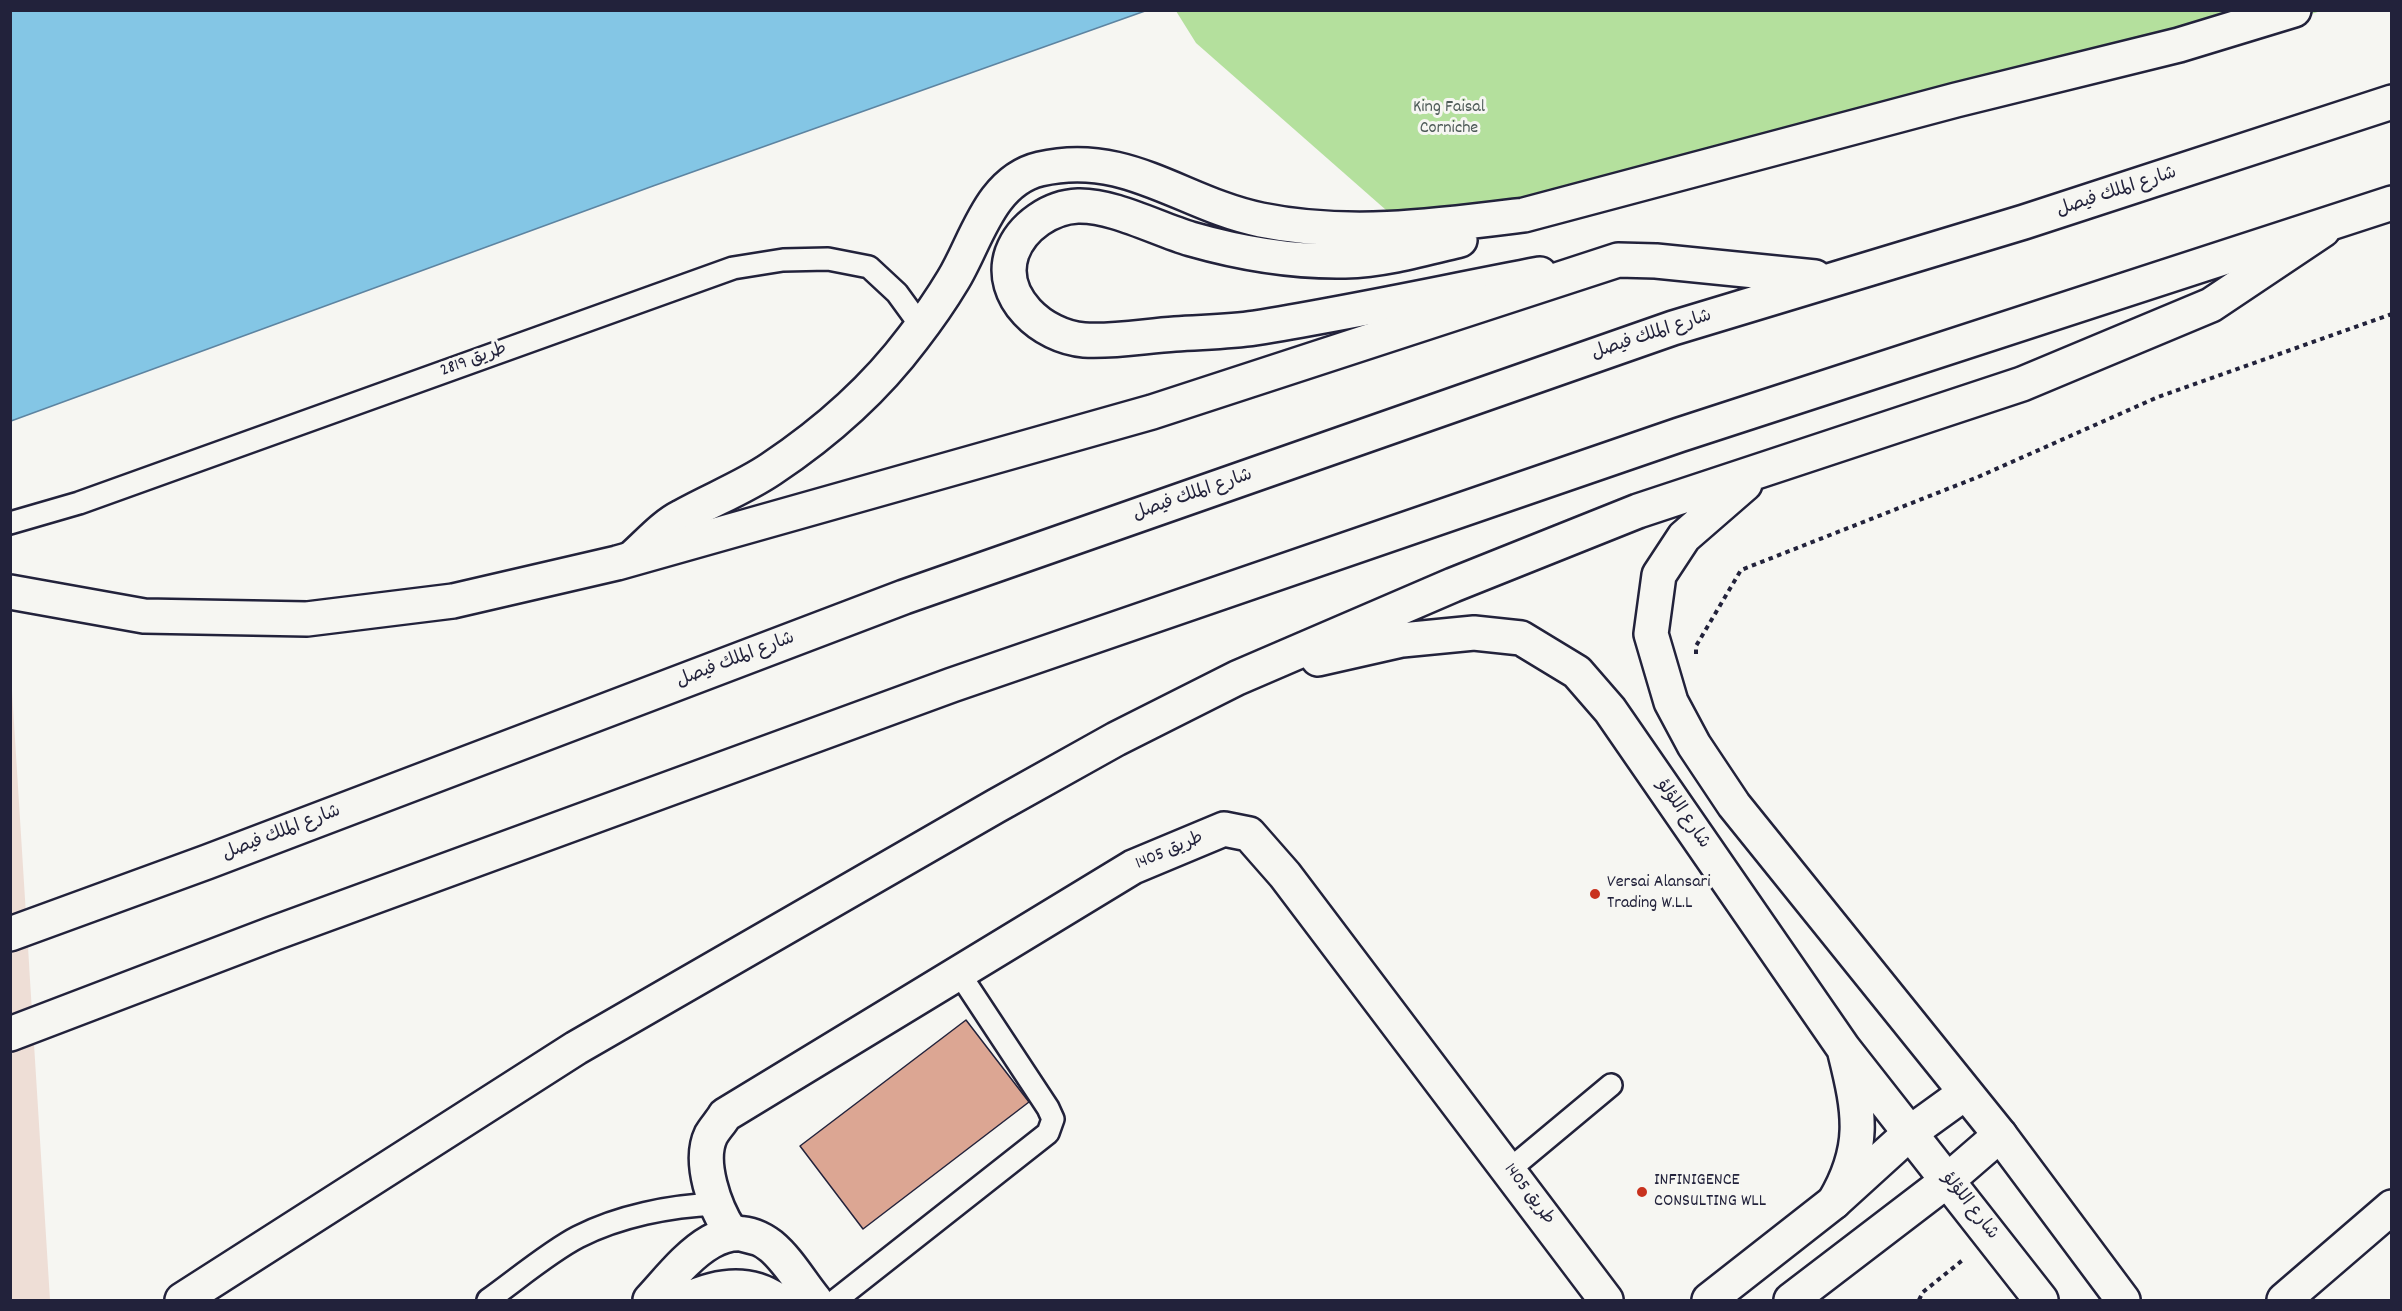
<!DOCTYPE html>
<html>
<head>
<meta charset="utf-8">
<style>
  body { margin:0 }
  #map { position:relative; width:2402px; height:1311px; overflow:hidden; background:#f6f6f2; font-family:Dekko,sans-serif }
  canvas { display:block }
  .frame { position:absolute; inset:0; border:12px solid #22223b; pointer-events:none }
</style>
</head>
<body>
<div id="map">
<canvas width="2402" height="1311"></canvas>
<div class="frame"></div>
</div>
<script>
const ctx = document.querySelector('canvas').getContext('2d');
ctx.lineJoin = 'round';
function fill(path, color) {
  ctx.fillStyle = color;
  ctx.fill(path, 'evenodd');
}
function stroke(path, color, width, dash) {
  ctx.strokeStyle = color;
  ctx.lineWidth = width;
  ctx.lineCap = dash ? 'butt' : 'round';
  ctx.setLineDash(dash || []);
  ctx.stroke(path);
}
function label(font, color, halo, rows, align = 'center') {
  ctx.font = font + ' Dekko,"Playpen Sans Arabic",sans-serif';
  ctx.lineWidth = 6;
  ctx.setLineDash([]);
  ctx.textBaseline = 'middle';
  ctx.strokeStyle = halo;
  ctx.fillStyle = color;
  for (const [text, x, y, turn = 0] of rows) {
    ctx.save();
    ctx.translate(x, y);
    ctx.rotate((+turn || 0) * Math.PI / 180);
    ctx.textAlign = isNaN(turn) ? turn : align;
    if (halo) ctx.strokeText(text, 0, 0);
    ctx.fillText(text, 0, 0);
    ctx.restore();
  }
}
fill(new Path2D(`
  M11 675 50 1300H11Z`), '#eeded6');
fill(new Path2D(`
  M1176 11H2321L2195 50 1419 239 1196 43Z`), '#b4e09d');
const water = new Path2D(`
  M11 10H1145V11L653 186 11 421Z`);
fill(water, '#84c6e5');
stroke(water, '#5d84a1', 1.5);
const building = new Path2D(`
  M966 1020 1029 1102 863 1229 800 1146Z`);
fill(building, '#dca693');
stroke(building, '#22223b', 1.5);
const service = new Path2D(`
  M10 523 79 503 733 268 783 260 828 259 869 267 897 293 921 326
  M1509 1170 1611 1085
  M488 1300C515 1281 549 1252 578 1237 619 1216 670 1206 716 1204
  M836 1300 1048 1133 1053 1119 1048 1108 959 973`);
const minor = new Path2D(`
  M1460 240C1423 249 1384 260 1345 261 1294 262 1240 253 1191 239 1157 229 1113 205 1078 206 1051 207 1022 226 1012 253 997 297 1043 337 1084 340 1113 342 1145 336 1175 334 1201 332 1229 332 1255 328 1350 313 1445 292 1540 274
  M632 558C647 545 663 526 681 517 711 500 743 488 771 469 825 433 874 390 913 338 927 320 941 300 953 280 976 243 989 181 1040 169 1127 149 1182 204 1261 220 1349 238 1436 226 1524 215L1956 100 2179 45 2294 10
  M757 1238 730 1231C715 1208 698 1162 711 1135 715 1128 721 1122 725 1115L1133 867 1224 829 1249 834 1285 875 1606 1300
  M650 1300C680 1268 721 1208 771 1246 788 1260 801 1283 815 1300
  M686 1300C715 1286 748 1280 777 1300
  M1709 1300 1834 1202 1911 1132 1965 1093
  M1791 1300 1948 1180 2000 1135`);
const tertiary = new Path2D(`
  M2284 1300 2392 1207`);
const secondary = new Path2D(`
  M1745 484 1684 537 1659 575 1651 634 1671 702 1694 745 1734 805 2000 1135 2123 1300
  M1318 659 1402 640 1474 633 1521 638 1577 672 1610 710 1844 1049 2041 1300
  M1834 1202C1866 1148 1860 1113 1845 1053
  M182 1300 576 1048 996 806 1116 739 1237 678 1453 585 1638 511 2022 384 2211 305 2323 230`);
const motorway = new Path2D(`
  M10 592 144 616 307 619 453 601 617 563 1152 412 1618 260 1656 261 1815 277
  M10 934 207 862 904 597 1673 328 2024 222 2392 102
  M10 1034 272 934 952 685 1679 435 2392 203`);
stroke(service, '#22223b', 26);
stroke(minor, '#22223b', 38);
stroke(tertiary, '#22223b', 38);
stroke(secondary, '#22223b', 38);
stroke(motorway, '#22223b', 38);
stroke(new Path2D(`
  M1696 654V646L1741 570 1978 477 2158 397 2392 314
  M1919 1300 1923 1292 1964 1259`), '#22223b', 4, [4.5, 4.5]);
stroke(service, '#f6f6f2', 21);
stroke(minor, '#f6f6f2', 33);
stroke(tertiary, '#f6f6f2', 33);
stroke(secondary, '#f6f6f2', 33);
stroke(motorway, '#f6f6f2', 33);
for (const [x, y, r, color] of [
  [1595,894,6,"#c8321e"],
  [1642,1192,6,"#c8321e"]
]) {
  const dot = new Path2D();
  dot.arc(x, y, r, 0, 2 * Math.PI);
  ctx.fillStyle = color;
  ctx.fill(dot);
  stroke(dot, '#f6f6f2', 2);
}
label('18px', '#4e5b58', '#f6f6f2', [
  ["King Faisal",1449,109],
  ["Corniche",1449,130]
]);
label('18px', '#22223b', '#f6f6f2', [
  ["شارع الملك فيصل",2117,193,-18],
  ["شارع الملك فيصل",1652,336,-18],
  ["طريق 2819",474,361,-20],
  ["شارع الملك فيصل",1193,496,-19],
  ["شارع الملك فيصل",736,661,-21],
  ["شارع اللؤلؤ",1682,815,55],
  ["شارع الملك فيصل",282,834,-21],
  ["طريق 1405",1170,852,-23],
  ["طريق 1405",1528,1195,53],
  ["شارع اللؤلؤ",1969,1207,52]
]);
label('18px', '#22223b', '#f6f6f2', [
  ["Versai Alansari",1607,884],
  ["Trading W.L.L",1607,905],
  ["INFINIGENCE",1654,1182],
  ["CONSULTING WLL",1654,1203]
], 'left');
</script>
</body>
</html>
